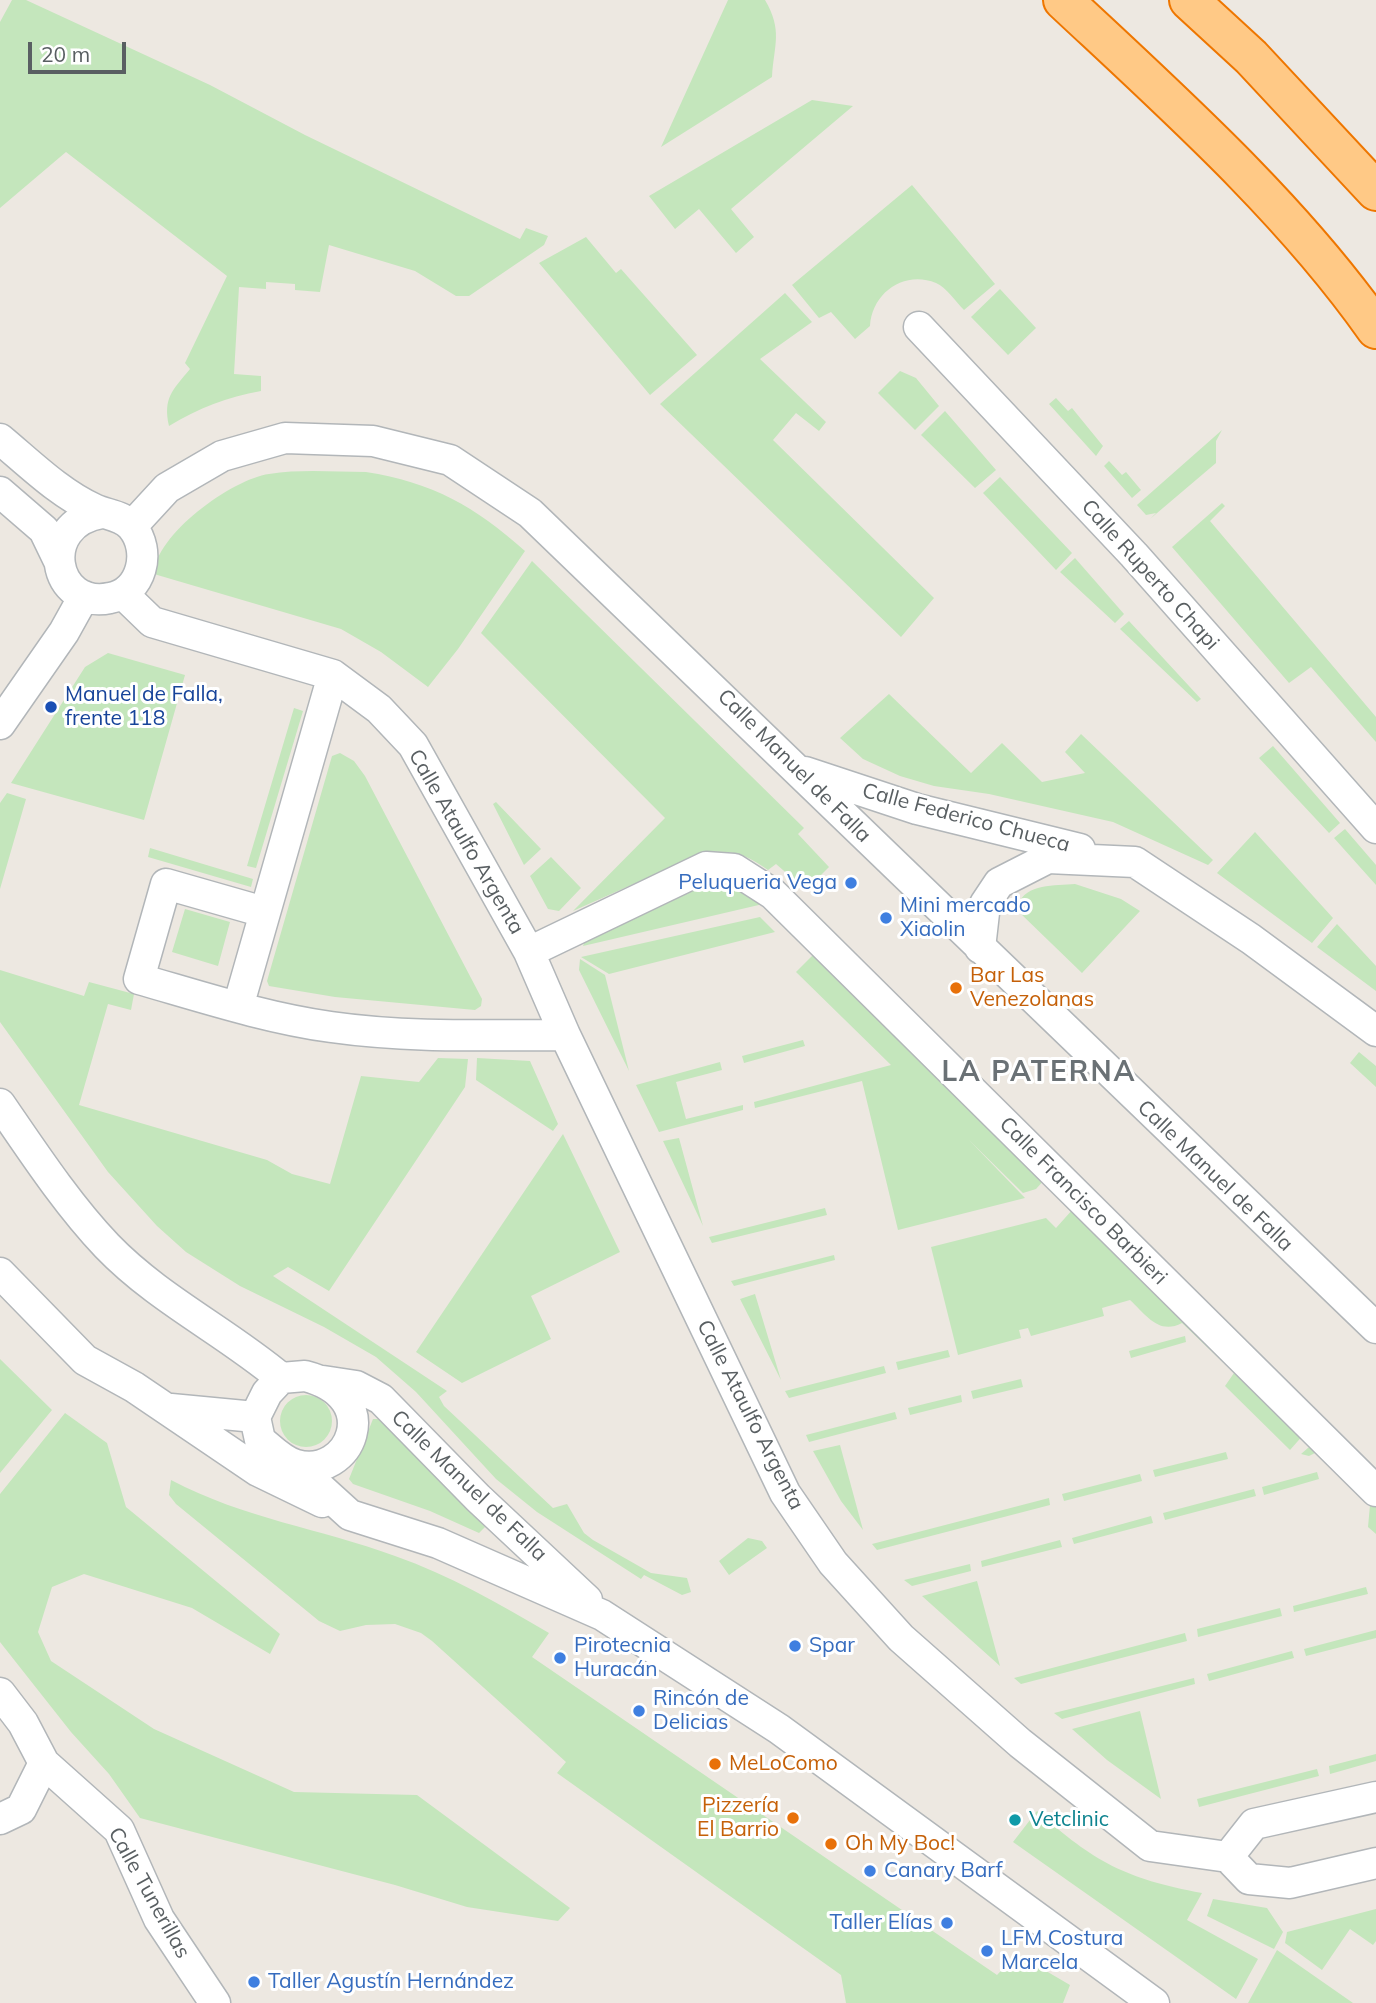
<!DOCTYPE html>
<html>
<head>
<meta charset="utf-8">
<style>
  body { margin:0 }
  #map { position:relative; width:1376px; height:2003px; overflow:hidden; background:#ede8e1; font-family:Mulish,sans-serif }
  canvas { display:block }
  .scale { position:absolute; left:28px; top:42px; width:98px; height:32px; box-sizing:border-box; border:4px solid #595f62; border-top:0; padding-left:9px; font-size:21px; line-height:24px; white-space:nowrap; color:#595f62; -webkit-text-stroke:5px #fff; paint-order:stroke }
</style>
</head>
<body>
<div id="map">
<canvas width="1376" height="2003"></canvas>
<div class="scale">20 m</div>
</div>
<script>
const ctx = document.querySelector('canvas').getContext('2d');
ctx.lineJoin = 'round';
function fill(path, color) {
  ctx.fillStyle = color;
  ctx.fill(path, 'evenodd');
}
function stroke(path, color, width, dash) {
  ctx.strokeStyle = color;
  ctx.lineWidth = width;
  ctx.lineCap = dash ? 'butt' : 'round';
  ctx.setLineDash(dash || []);
  ctx.stroke(path);
}
function label(font, color, halo, rows, align = 'center') {
  ctx.font = font + ' Mulish,sans-serif';
  ctx.lineWidth = 6;
  ctx.setLineDash([]);
  ctx.textBaseline = 'middle';
  ctx.strokeStyle = halo;
  ctx.fillStyle = color;
  for (const [text, x, y, turn = 0] of rows) {
    ctx.save();
    ctx.translate(x, y);
    ctx.rotate((+turn || 0) * Math.PI / 180);
    ctx.textAlign = isNaN(turn) ? turn : align;
    if (halo) ctx.strokeText(text, 0, 0);
    ctx.fillText(text, 0, 0);
    ctx.restore();
  }
}
fill(new Path2D(`
  M12 0H26L210 85 305 135 520 239 526 228 548 236 544 245 469 296H456L415 271 329 245 320 292 295 290V284L266 282V289L239 287 234 374 261 376V391C227 397 199 408 169 426 163 398 172 391 190 369L185 363 227 276 66 152 0 208V22Z
  M728 0H765C783 31 774 44 772 77L661 147Z
  M812 100 853 106 731 209 754 237 736 253 699 209 675 229 649 196Z
  M912 185 995 284 964 310C956 302 946 287 936 283 904 270 872 293 870 326L855 339 831 312 819 318 792 285Z
  M586 237 616 273 621 269 697 355 650 395 539 263Z
  M1000 289 1036 328 1008 355 971 317Z
  M785 293 812 322 760 359 826 422 819 431 796 413 773 440 934 598 901 637 660 404Z
  M900 371 916 378 939 406 915 430 878 393Z
  M1056 398 1068 411 1072 408 1103 446 1096 456 1049 404Z
  M945 411 996 470 975 488 921 435Z
  M1222 430 1216 441V463L1150 519 1156 513 1146 515 1137 505Z
  M1109 461 1122 475 1126 472 1141 490 1132 498 1104 466Z
  M366 472C432 482 476 507 525 551L458 649 428 687 381 652 341 629 154 574C155 535 232 479 269 474 301 469 334 472 366 472Z
  M1000 477 1072 553 1056 570 983 493Z
  M1222 503 1225 506 1210 521 1376 717V742L1311 667 1289 683 1172 547Z
  M1075 558 1124 614 1115 623 1060 572Z
  M532 561 804 828 798 834 829 867 806 890 776 864 768 870C746 854 731 849 703 853L573 911 665 818 481 633Z
  M1129 621 1201 699 1197 702 1120 629Z
  M108 653 185 675 144 820 11 783 85 667Z
  M889 694 971 773 1002 743 1042 782 1085 773 1065 752 1081 734 1213 860 1208 865 1113 822 989 794 934 786 900 776 863 759 840 738Z
  M294 708 303 711 256 868 247 866Z
  M1273 746 1340 823 1329 833 1259 758Z
  M340 753 354 761 365 776 482 999 481 1006 475 1010 335 997 269 986 267 981 332 756Z
  M7 793 26 799 0 889V803Z
  M496 802 541 849 524 865 493 804Z
  M1345 829 1376 865V885L1334 838Z
  M1255 832 1333 918 1312 943 1217 873Z
  M150 848 253 879 251 887 148 857Z
  M551 857 581 888 559 911 548 909 530 876Z
  M723 879 763 904 583 946 585 940 713 880Z
  M1075 884 1121 899 1140 911 1082 973 1021 914 1018 905C1026 883 1055 886 1075 884Z
  M185 909 230 922 218 966 172 952Z
  M760 917 775 932 609 974 581 957Z
  M1337 924 1376 966V991L1317 947Z
  M814 954 1045 1179 1036 1189 1023 1193 969 1140 1025 1198 898 1230 862 1081 755 1108 754 1102 891 1065 796 972Z
  M580 959 605 975 629 1071 579 970Z
  M0 970 84 996 89 982 134 994 131 1010 108 1004 79 1105 267 1160 292 1174 330 1184 361 1076 419 1082 438 1058 468 1059 465 1087 329 1291 288 1267 273 1276 447 1391 439 1397 444 1406 553 1508 567 1504 584 1533 593 1540 651 1573 687 1578 691 1592 682 1595 644 1575 641 1579 537 1512 496 1479 416 1392 376 1357 324 1327 240 1286 186 1252 157 1226 108 1172 0 1022Z
  M803 1040 805 1046 744 1063 742 1056Z
  M1359 1052 1376 1066V1087L1350 1063Z
  M477 1058 530 1061 558 1124 553 1131 476 1080Z
  M720 1062 722 1070 676 1082 686 1119 743 1105V1110L659 1132 636 1085Z
  M563 1134 620 1252 531 1296 551 1339 462 1383 416 1352Z
  M679 1138 703 1226 663 1141Z
  M825 1208 827 1215 712 1243 709 1237Z
  M1073 1209 1305 1433 1290 1450 1225 1386 1234 1373 1182 1323C1159 1335 1147 1316 1130 1300L1102 1308 1104 1316 1031 1336 1028 1328 1019 1330 1021 1338 958 1355 931 1247 1046 1218 1056 1228Z
  M834 1255 835 1260 734 1286 731 1281Z
  M755 1294 781 1380 740 1299Z
  M1185 1336 1186 1342 1131 1358 1129 1351Z
  M948 1350 950 1357 898 1370 896 1362Z
  M0 1359 52 1410 0 1473Z
  M884 1366 886 1373 789 1398 785 1391Z
  M1021 1379 1023 1387 973 1399 971 1391Z
  M961 1395 962 1402 910 1415 908 1408Z
  M280 1421a26 26 0 1 1 52 0a26 26 0 1 1-52 0Z
  M895 1412 897 1419 809 1442 806 1435Z
  M65 1413 107 1443 126 1507 280 1634 270 1654 192 1608 84 1574 52 1587 38 1632 51 1661 154 1729 294 1792 417 1795 570 1908 558 1921 467 1907 395 1885 140 1818 109 1774 71 1732 0 1642V1494Z
  M373 1419H382L485 1527 479 1533 430 1511 353 1484 349 1479Z
  M1316 1441 1376 1502V1534L1368 1527 1370 1505 1317 1452 1309 1456 1301 1454Z
  M840 1445 863 1530 841 1501 813 1451Z
  M1226 1452 1228 1459 1155 1477 1153 1470Z
  M1317 1472 1319 1479 1264 1495 1262 1487Z
  M1140 1474 1142 1481 1064 1501 1062 1494Z
  M171 1480C245 1519 319 1528 395 1556 449 1575 500 1604 549 1633L532 1657 997 1975 1017 1954 1070 1985 1063 2003H846L841 1975 557 1773 566 1762 432 1641 421 1633 395 1624 366 1625 340 1631 319 1621 176 1504 169 1495Z
  M1254 1489 1256 1496 1165 1520 1163 1513Z
  M1049 1498 1050 1505 877 1550 872 1544Z
  M1151 1516 1153 1523 1074 1544 1072 1538Z
  M748 1538 762 1541 767 1548 729 1575 719 1561Z
  M1060 1540 1062 1547 982 1567 981 1561Z
  M970 1564 971 1571 912 1586 904 1580Z
  M977 1581 1000 1666 922 1596Z
  M1366 1587 1368 1594 1294 1612 1293 1606Z
  M1280 1608 1282 1616 1198 1637 1197 1629Z
  M1376 1630V1638L1306 1656 1304 1649Z
  M1185 1633 1187 1641 1021 1684 1014 1678Z
  M1292 1651 1294 1658 1209 1681 1207 1674Z
  M1194 1678 1195 1684 1062 1719 1054 1713Z
  M1140 1711 1161 1799 1107 1760 1072 1729Z
  M1376 1754V1761L1330 1774 1329 1766Z
  M1317 1769 1319 1776 1199 1807 1197 1799Z
  M1037 1811C1094 1862 1126 1879 1202 1893L1187 1920 1258 1959 1236 1999 1013 1842Z
  M1213 1899 1267 1908 1283 1932 1274 1949 1207 1916Z
  M1376 1909V1941L1373 1945 1350 1929 1322 1970 1285 1943 1287 1932Z
  M1277 1950 1353 2003H1248Z`), '#c4e6bc');
const street = new Path2D(`
  M919 327 1134 555 1376 828
  M0 439C30 464 59 493 94 509 106 515 123 515 132 527 152 551 142 592 110 598 53 610 36 524 102 513
  M0 492 44 530 59 561
  M132 526 167 488 222 456 285 438 373 441 450 460 530 513 1376 1328
  M123 594 152 622 333 675 379 709 413 745 529 952 565 1035 785 1493 833 1563 901 1638 1020 1743 1150 1846 1228 1857 1249 1879 1290 1883 1376 1863
  M0 724 64 632 84 596
  M805 772 917 809 1080 849
  M264 912 166 884 139 979C202 997 266 1018 331 1027 408 1038 487 1035 565 1035
  M980 948 985 904 999 883 1048 858 1135 862 1251 939 1376 1031
  M529 952 706 867 734 869 773 894 1376 1491
  M238 1007 333 675
  M0 1104C33 1152 67 1204 107 1246 158 1299 225 1331 281 1378
  M0 1273 85 1360 134 1387 258 1471 322 1502
  M305 1376C387 1397 350 1480 296 1465 282 1461 271 1449 260 1440L255 1417 267 1393 281 1378Z
  M323 1381 356 1386 381 1399 478 1498 587 1600
  M171 1409 255 1417
  M295 1465 350 1515 438 1543 602 1615 779 1729 1154 2003
  M0 1693 23 1723 44 1763 119 1830 159 1919 215 2003
  M0 1819 21 1809 44 1763
  M1228 1857 1254 1824 1376 1797`);
const highway = new Path2D(`
  M1063 0C1171 101 1291 208 1376 329
  M1189 0 1251 57 1376 191`);
stroke(street, '#b2b6b9', 33);
stroke(highway, '#ee7600', 42);
stroke(street, '#fff', 30);
stroke(highway, '#ffc986', 38);
for (const [x, y, r, color] of [
  [51,707,7,"#1a4fb4"],
  [851,883,7,"#3f7fe0"],
  [886,918,7,"#3f7fe0"],
  [956,988,7,"#e8710a"],
  [795,1646,7,"#3f7fe0"],
  [560,1658,7,"#3f7fe0"],
  [639,1711,7,"#3f7fe0"],
  [715,1764,7,"#e8710a"],
  [793,1818,7,"#e8710a"],
  [1015,1820,7,"#0f9aa8"],
  [831,1844,7,"#e8710a"],
  [870,1871,7,"#3f7fe0"],
  [947,1923,7,"#3f7fe0"],
  [987,1951,7,"#3f7fe0"],
  [254,1982,7,"#3f7fe0"]
]) {
  const dot = new Path2D();
  dot.arc(x, y, r, 0, 2 * Math.PI);
  ctx.fillStyle = color;
  ctx.fill(dot);
  stroke(dot, '#fff', 2.5);
}
label('21px', '#595f62', '#fff', [
  ["Calle Ruperto Chapi",1150,575,48],
  ["Calle Manuel de Falla",794,766,45],
  ["Calle Federico Chueca",966,818,15],
  ["Calle Ataulfo Argenta",466,842,60],
  ["Calle Manuel de Falla",1215,1176,44],
  ["Calle Francisco Barbieri",1083,1201,45],
  ["Calle Ataulfo Argenta",750,1415,63],
  ["Calle Manuel de Falla",469,1486,44],
  ["Calle Tunerillas",149,1893,61]
]);
label('21px', '#164399', '#fff', [
  ["Manuel de Falla,",65,695],
  ["frente 118",65,719]
], 'left');
label('21px', '#366cbe', '#fff', [
  ["Peluqueria Vega",837,883,"right"],
  ["Mini mercado",900,906],
  ["Xiaolin",900,930],
  ["Pirotecnia",574,1646],
  ["Huracán",574,1670],
  ["Spar",809,1646],
  ["Rincón de",653,1699],
  ["Delicias",653,1723],
  ["Canary Barf",884,1871],
  ["Taller Elías",933,1923,"right"],
  ["LFM Costura",1001,1939],
  ["Marcela",1001,1963],
  ["Taller Agustín Hernández",268,1982]
], 'left');
label('21px', '#c56008', '#fff', [
  ["Bar Las",970,976],
  ["Venezolanas",970,1000],
  ["MeLoComo",729,1764],
  ["Pizzería",779,1806,"right"],
  ["El Barrio",779,1830,"right"],
  ["Oh My Boc!",845,1844]
], 'left');
label('21px', '#0d838f', '#fff', [
  ["Vetclinic",1029,1820]
], 'left');
ctx.letterSpacing = '2px';
label('bold 28px', '#6a7175', '#fff', [
  ["LA PATERNA",1039,1073]
]);
ctx.letterSpacing = '0px';
</script>
</body>
</html>
